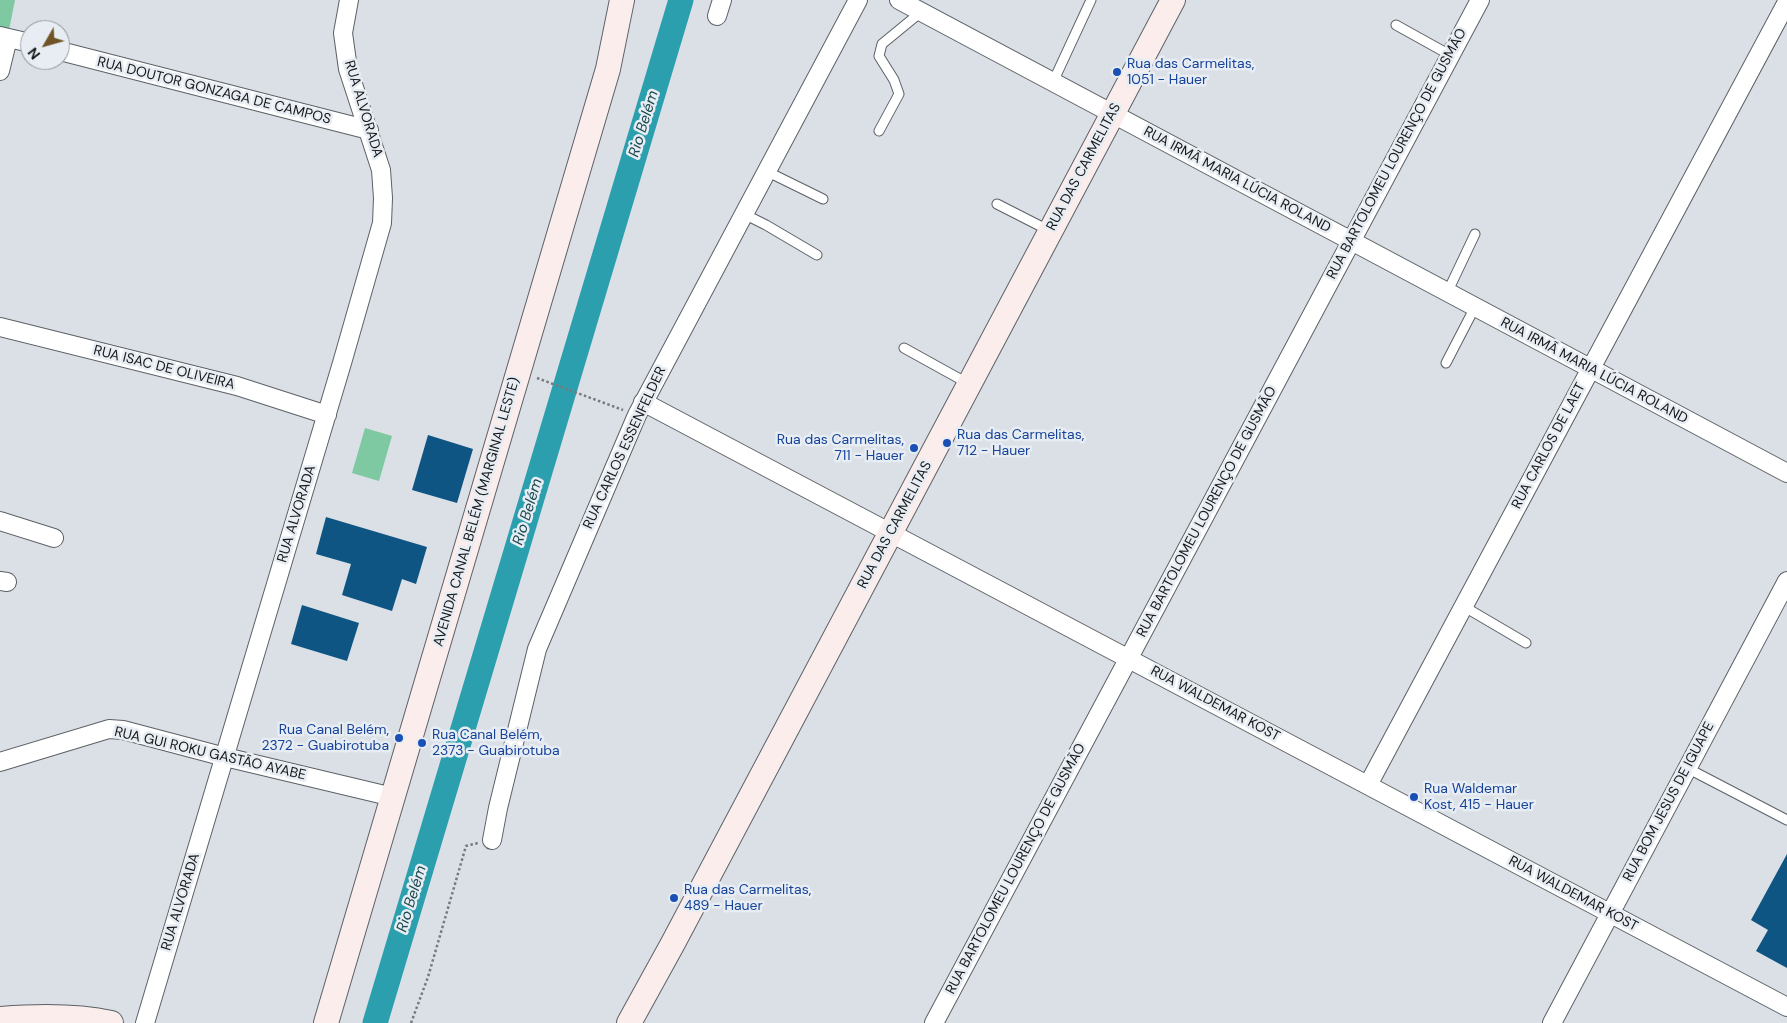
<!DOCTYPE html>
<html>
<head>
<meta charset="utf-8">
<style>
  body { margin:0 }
  #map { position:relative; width:1787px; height:1023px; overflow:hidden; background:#dae0e5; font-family:"DM Sans",sans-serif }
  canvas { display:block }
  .north { position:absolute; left:20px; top:20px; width:50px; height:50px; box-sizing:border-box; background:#e7edf3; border:1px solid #93989c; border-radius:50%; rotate:232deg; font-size:14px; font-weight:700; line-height:20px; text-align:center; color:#16181a }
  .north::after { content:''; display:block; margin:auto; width:18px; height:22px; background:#705427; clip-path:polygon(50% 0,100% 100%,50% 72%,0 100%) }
</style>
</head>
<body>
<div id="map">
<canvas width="1787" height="1023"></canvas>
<div class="north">N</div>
</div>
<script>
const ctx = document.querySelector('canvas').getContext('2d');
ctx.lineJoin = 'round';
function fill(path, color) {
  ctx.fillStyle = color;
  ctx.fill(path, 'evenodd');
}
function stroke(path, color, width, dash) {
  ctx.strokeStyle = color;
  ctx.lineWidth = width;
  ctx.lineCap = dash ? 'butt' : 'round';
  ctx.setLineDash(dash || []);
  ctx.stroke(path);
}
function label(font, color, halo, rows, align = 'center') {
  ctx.font = font + ' "DM Sans",sans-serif';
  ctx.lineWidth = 5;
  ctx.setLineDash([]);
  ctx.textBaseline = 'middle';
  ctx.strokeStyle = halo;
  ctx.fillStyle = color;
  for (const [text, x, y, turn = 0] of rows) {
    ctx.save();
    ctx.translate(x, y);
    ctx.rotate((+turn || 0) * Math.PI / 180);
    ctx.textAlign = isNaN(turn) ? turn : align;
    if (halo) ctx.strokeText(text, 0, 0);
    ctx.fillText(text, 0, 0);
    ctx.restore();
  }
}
fill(new Path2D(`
  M0 0H15L9 30 0 28Z
  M365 428 392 436 379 481 352 473Z`), '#7ec8a2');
stroke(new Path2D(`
  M375 1023 681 0`), '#2c9fae', 25);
fill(new Path2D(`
  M428 435 473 449 457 503 412 490Z
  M326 517 427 547 416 584 402 579 392 611 342 595 351 564 316 554Z
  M302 605 359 623 347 661 291 644Z
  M1787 854V968L1756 951 1768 930 1751 920Z`), '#0e5583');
const lane = new Path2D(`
  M1396 25 1450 55
  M1053 82 1091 0
  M879 131 899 94 894 80 879 56 882 44 921 12
  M766 171 823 199
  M997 204 1050 231
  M744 214 766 225 817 255
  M1447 293 1475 234
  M904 348 969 384
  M1446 363 1475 307
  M1463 606 1526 643
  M1687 768 1787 820`);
const street = new Path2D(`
  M899 0 1787 473
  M717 16 722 0
  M0 36 30 43
  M60 51 369 130
  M0 71 8 38
  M0 327 237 386 327 415
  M643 402 1787 1007
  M0 521 54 538
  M0 581 7 582
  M0 762 109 729 123 730 225 757 393 797
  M1368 785 1787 2
  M492 840 498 808 537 649 637 415 858 0
  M145 1023 342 363 382 223 383 198 381 170 348 69 343 33 349 0
  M934 1023 1480 0
  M1552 1023 1787 581`);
const secondary = new Path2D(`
  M0 1019C37 1016 75 1015 111 1023
  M326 1023 608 69 622 0
  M629 1023 672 945 1173 0`);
stroke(lane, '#5c6166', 11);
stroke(street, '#5c6166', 20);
stroke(secondary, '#5c6166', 26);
stroke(new Path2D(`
  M537 378 623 410
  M411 1023 428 977 466 846 478 843`), '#767a7d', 2.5, [2.5, 2.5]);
stroke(lane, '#fff', 9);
stroke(street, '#fff', 18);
stroke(secondary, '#fbedec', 24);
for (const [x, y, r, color] of [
  [1117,72,5,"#1a4fb4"],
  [947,443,5,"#1a4fb4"],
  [914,448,5,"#1a4fb4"],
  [399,738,5,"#1a4fb4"],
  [422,743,5,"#1a4fb4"],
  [1414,797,5,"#1a4fb4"],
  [674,898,5,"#1a4fb4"]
]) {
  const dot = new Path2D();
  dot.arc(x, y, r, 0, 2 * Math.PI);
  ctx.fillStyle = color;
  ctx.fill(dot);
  stroke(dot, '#e7edf3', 2);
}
label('14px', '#164399', '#e7edf3', [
  ["Rua das Carmelitas,",1127,64],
  ["1051 - Hauer",1127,80],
  ["Rua das Carmelitas,",957,435],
  ["712 - Hauer",957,451],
  ["Rua das Carmelitas,",904,440,"right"],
  ["711 - Hauer",904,456,"right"],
  ["Rua Canal Belém,",389,730,"right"],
  ["2372 - Guabirotuba",389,746,"right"],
  ["Rua Canal Belém,",432,735],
  ["2373 - Guabirotuba",432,751],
  ["Rua Waldemar",1424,789],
  ["Kost, 415 - Hauer",1424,805],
  ["Rua das Carmelitas,",684,890],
  ["489 - Hauer",684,906]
], 'left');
label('14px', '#16181a', '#e7edf3', [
  ["RUA DOUTOR GONZAGA DE CAMPOS",214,91,14],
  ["RUA ALVORADA",363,109,73],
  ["RUA BARTOLOMEU LOURENÇO DE GUSMÃO",1397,154,-62],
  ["RUA DAS CARMELITAS",1084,167,-62],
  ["RUA IRMÃ MARIA LÚCIA ROLAND",1237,180,28],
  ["RUA ISAC DE OLIVEIRA",164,368,14],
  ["RUA IRMÃ MARIA LÚCIA ROLAND",1594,371,28],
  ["RUA CARLOS DE LAET",1549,446,-62],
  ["RUA CARLOS ESSENFELDER",625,448,-65],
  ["AVENIDA CANAL BELÉM (MARGINAL LESTE)",477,512,-74],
  ["RUA BARTOLOMEU LOURENÇO DE GUSMÃO",1207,512,-62],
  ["RUA ALVORADA",297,514,-73],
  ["RUA DAS CARMELITAS",895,525,-62],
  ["RUA WALDEMAR KOST",1215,704,28],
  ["RUA GUI ROKU GASTÃO AYABE",210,754,13],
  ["RUA BOM JESUS DE IGUAPE",1669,802,-62],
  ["RUA BARTOLOMEU LOURENÇO DE GUSMÃO",1016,869,-62],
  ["RUA WALDEMAR KOST",1573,894,28],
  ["RUA ALVORADA",181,902,-73]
]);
label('italic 15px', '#19494f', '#e7edf3', [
  ["Rio Belém",644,124,-73],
  ["Rio Belém",528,512,-73],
  ["Rio Belém",412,899,-73]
]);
</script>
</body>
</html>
